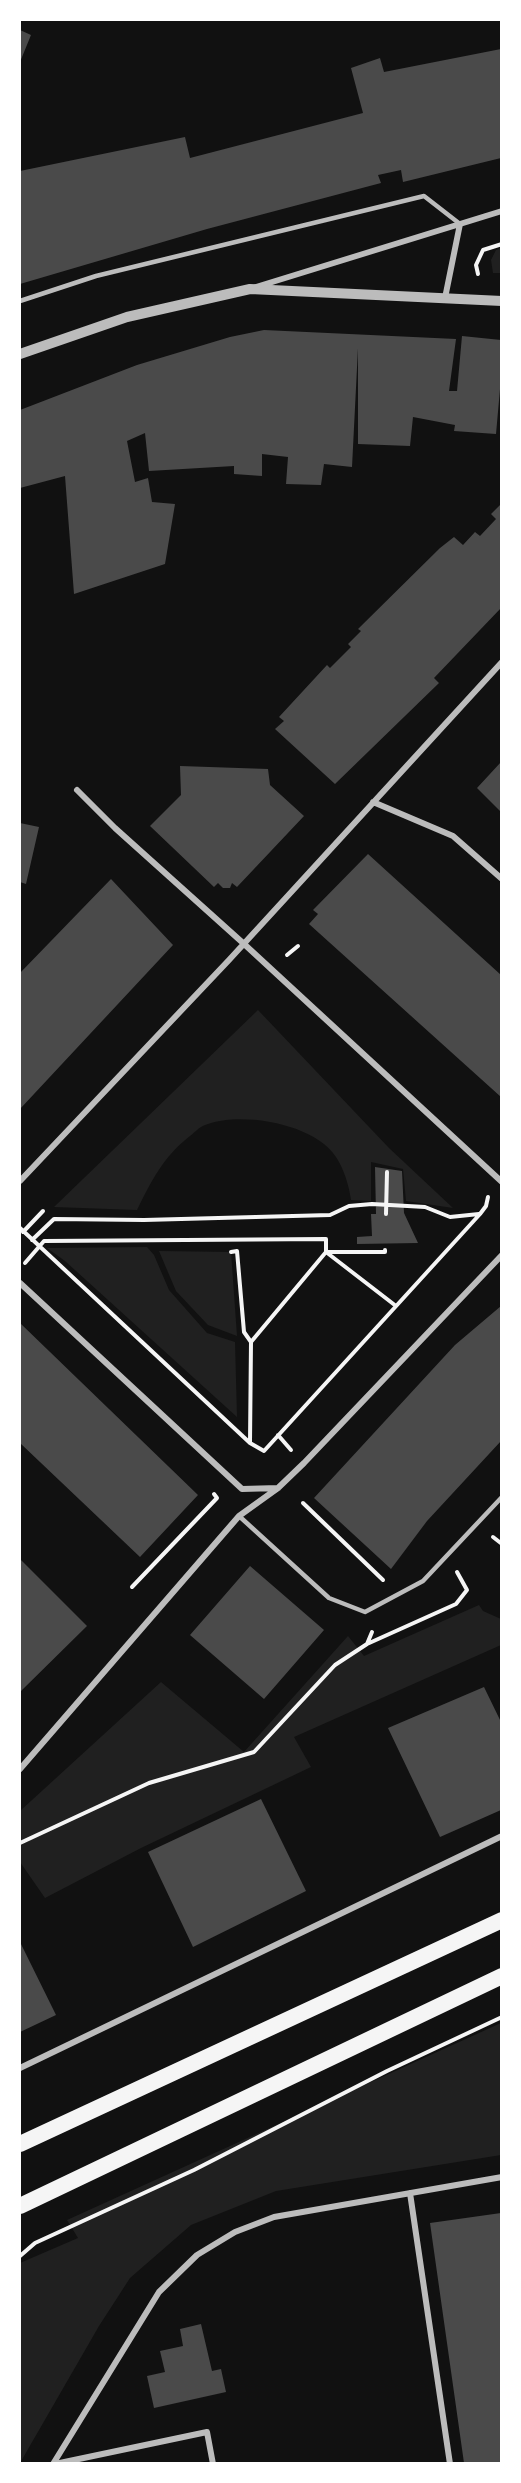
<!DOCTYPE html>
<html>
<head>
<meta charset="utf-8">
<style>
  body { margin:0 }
  #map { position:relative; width:521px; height:2483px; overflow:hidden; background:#111; font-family:"PT Sans",sans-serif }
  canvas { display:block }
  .frame { position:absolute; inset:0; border:21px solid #fff; pointer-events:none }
</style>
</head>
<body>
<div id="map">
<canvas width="521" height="2483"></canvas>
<div class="frame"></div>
</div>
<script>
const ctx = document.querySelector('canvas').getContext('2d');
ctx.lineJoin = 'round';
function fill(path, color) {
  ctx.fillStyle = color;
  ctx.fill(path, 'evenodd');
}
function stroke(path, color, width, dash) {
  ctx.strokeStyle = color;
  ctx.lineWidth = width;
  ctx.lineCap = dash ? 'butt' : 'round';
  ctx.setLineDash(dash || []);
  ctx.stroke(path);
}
fill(new Path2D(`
  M501 248V273H493L491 260 496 250Z
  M258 1010 389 1148 453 1208 406 1201 403 1169 371 1162V1201L351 1200C349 1186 344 1169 336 1157 314 1123 240 1111 205 1125 199 1127 194 1133 190 1136 163 1157 152 1180 137 1210L54 1207Z
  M147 1247 154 1255 169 1290 207 1333 235 1342 237 1417 65 1261 47 1248Z
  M159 1251 231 1252 237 1336 208 1325 176 1291Z
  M479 1605 483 1611 501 1619V1645L294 1737 311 1767 141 1848 45 1898 20 1862V1811L161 1682 244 1752 348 1636 364 1656Z
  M501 2023V2155L276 2191 191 2225 130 2278 99 2326 20 2463V2263L78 2238 67 2220Z`), '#202020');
fill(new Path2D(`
  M20 30 31 35 20 62Z
  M501 49V158L403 182 401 170 378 175 381 183 207 229 20 284V171L185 137 190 158 363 113 351 68 380 58 384 72Z
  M264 330 456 339 449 391H457L462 336 501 340V378L496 434 454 431 455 425 413 417 410 446 358 444V348L352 467 324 464 321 485 286 484 288 457 262 454V476L234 474V466L149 471 145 433 127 441 135 482 148 478 152 502 175 504 165 564 74 594 65 476 20 488V410L137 365 230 337Z
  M501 504V608L434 678 439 683 335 784 275 729 284 721 279 717 327 665 330 668 351 647 348 644 361 631 358 629 440 548 454 537 463 545 475 532 480 536 496 519 491 514Z
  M501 762V812L477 788Z
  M180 766 268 769 270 785 304 816 237 887 232 883 230 888H223L218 883 214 887 150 826 181 795Z
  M20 823 39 827 26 884 20 882Z
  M368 854 501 975V1097L309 924 318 914 313 910Z
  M111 879 173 945 20 1109V973Z
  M375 1167 402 1171 404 1213 418 1243 357 1244V1237L372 1236 371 1214H376Z
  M501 1306V1441L427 1521 391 1569 314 1498 455 1345Z
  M20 1323 198 1495 140 1557 20 1443Z
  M20 1559 87 1626 20 1692Z
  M250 1566 324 1630 264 1699 190 1635Z
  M484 1687 501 1722V1810L440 1837 388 1728Z
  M261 1799 306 1891 193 1947 148 1852Z
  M20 1942 56 2015 20 2032Z
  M501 2213V2463H464L430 2223Z
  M201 2324 212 2371 221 2369 226 2392 154 2408 147 2376 165 2372 160 2351 183 2346 180 2329Z`), '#4a4a4a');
stroke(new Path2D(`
  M478 274 476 265 483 250 502 244
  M287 955 298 946
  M386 1214 387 1172
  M20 1228 250 1443 264 1451 480 1214 486 1206 488 1197
  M23 1232 43 1211
  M32 1240 54 1219 144 1220 330 1215 349 1206 372 1204 425 1207 450 1217 479 1214
  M231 1252 237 1251 244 1332 251 1342 250 1442
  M25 1263 44 1241 326 1239V1252H385V1250
  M251 1342 326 1252 396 1306
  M278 1435 291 1450
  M303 1503 383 1580
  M493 1537 502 1544
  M132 1587 217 1498 214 1494
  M372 1632 367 1644 456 1604 467 1590 457 1572
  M20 1843 149 1783 254 1752 335 1665 367 1644
  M20 2256 35 2243 194 2170 387 2071 502 2017`), '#f5f5f5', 4);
stroke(new Path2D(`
  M20 301 96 276 424 196 460 224
  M239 1516 329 1598 365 1612 423 1581 502 1497`), '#bcbcbc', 4.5);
stroke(new Path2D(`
  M256 287 502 211
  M445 298 460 224
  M77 790 115 828 243 943 502 1182
  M373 802 453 836 502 879
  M20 1181 229 960 502 662
  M20 1283 242 1489 278 1488
  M20 1769 239 1516 278 1488 304 1463 502 1255
  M20 2068 502 1836
  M410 2193 450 2464
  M53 2464 159 2292 197 2255 235 2232 274 2217 502 2177
  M55 2464 207 2432 213 2464`), '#bcbcbc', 6);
stroke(new Path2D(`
  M20 354 127 317 250 289 502 301`), '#bcbcbc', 10);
stroke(new Path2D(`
  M20 2144 502 1920
  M20 2206 502 1976`), '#f5f5f5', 16);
</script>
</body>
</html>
